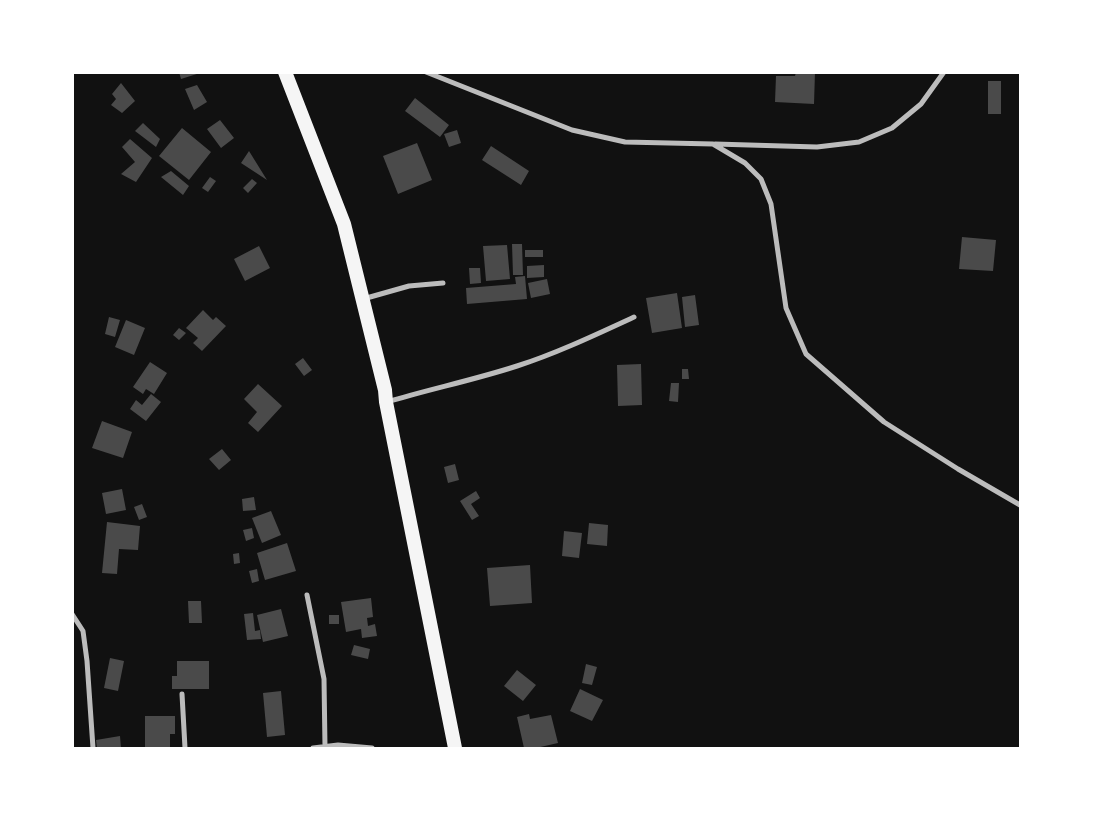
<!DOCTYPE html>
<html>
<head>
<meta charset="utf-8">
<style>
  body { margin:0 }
  #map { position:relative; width:1093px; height:821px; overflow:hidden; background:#111; font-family:"Public Sans",sans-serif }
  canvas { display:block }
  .frame { position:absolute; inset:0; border:74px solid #fff; pointer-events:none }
</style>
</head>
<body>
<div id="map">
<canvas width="1093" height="821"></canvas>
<div class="frame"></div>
</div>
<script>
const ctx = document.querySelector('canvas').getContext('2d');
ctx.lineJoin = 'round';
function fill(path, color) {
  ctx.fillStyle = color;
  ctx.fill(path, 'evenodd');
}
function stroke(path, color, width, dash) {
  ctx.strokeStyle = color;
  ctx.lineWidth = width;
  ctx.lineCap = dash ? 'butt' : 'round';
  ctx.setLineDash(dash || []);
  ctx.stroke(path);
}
fill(new Path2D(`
  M179 72H200V73L181 79Z
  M796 72H815L814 104 775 102 776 76H795Z
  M988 81H1001V114H988Z
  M121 83 135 101 122 113 111 105 116 99 112 94Z
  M197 85 207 102 194 110 185 89Z
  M415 98 449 125 440 137 405 111Z
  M220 120 234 138 221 148 207 129Z
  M143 123 160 139 156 147 135 131Z
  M182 128 211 152 189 180 159 156Z
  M457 130 461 143 449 147 444 134Z
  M130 139 152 158 136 182 121 174 135 162 122 147Z
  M417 143 432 180 398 194 383 156Z
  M491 146 529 171 521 185 482 160Z
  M249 151 267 180 241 163Z
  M171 171 189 186 183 195 161 177Z
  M210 177 216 181 208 192 202 188Z
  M252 179 257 183 248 193 243 188Z
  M962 237 996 240 993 271 959 269Z
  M512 244H522L523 275H513Z
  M507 245 510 279 486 281 483 246Z
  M259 246 270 268 245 281 234 259Z
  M525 250H543V257H525Z
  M544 265V277L527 278V266Z
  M469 268H480L481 283 470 284Z
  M525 276 527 299 467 304 466 288 516 284 515 277Z
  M547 279 550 294 531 298 528 283Z
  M677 293 682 328 652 333 646 298Z
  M695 295 699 325 685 327 682 297Z
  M203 310 213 320 216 317 226 326 202 351 193 343 198 338 186 328Z
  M109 317 120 320 115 337 105 334Z
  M126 320 145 328 134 355 115 347Z
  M179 328 186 333 179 340 173 335Z
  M303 358 312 370 304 376 295 364Z
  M150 362 167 373 154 394 146 389 143 394 133 387Z
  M641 364 642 405 618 406 617 365Z
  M682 369H688L689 379H682Z
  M671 383H679L678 402 669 401Z
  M258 384 282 406 258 432 248 423 257 412 244 399Z
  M151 394 161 402 146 421 130 409 136 400 142 405Z
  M102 421 132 432 123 458 92 448Z
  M222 449 231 460 219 470 209 459Z
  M455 464 459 480 448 483 444 467Z
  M122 489 126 510 106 514 102 493Z
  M476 491 480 498 471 504 479 516 472 520 460 501Z
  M254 497 256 510 243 511 242 499Z
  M142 504 147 517 139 520 134 507Z
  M271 511 281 535 262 543 252 518Z
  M107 522 140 526 138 550 119 549 117 574 102 573Z
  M589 523 608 525 607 546 587 544Z
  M252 528 254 538 246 541 243 530Z
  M564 531 582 533 579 558 562 556Z
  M287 543 296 571 265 580 257 553Z
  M239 553 240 563 234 564 233 554Z
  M530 565 532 603 490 606 487 568Z
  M257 569 259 581 252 583 249 571Z
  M371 598 373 617 367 618 368 626 375 624 377 636 362 638 361 629 346 632 341 602Z
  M188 601H201L202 623H189Z
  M281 609 288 636 263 642 257 615Z
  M253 613 255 631 260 630 261 639 247 640 244 614Z
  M329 615H339V624H329Z
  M354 645 370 649 368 659 351 655Z
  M110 658 124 661 118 691 104 688Z
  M177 661H209V689H172V676H177Z
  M586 664 597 667 592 685 582 683Z
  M517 670 536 685 523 701 504 686Z
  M580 689 603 700 592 721 570 711Z
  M281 691 285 735 267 737 263 693Z
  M529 714 530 719 551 715 558 743 536 748H524L517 717Z
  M145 716H175V734H170V748H145Z
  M120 736 121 748H97L96 740Z`), '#4a4a4a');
stroke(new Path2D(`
  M426 72 572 130 625 142 713 144 745 163 761 179 771 204 786 308 806 354 884 422 958 469 1020 505
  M715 144 817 147 859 142 892 128 921 104 944 72
  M363 299 409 286 443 283
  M387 402C430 389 474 380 517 366 557 353 595 335 634 317
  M307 595 324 679 325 747
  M72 614 83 631 87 661 93 748
  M182 694 185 748
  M313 748 338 745 372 748`), '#bcbcbc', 5);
stroke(new Path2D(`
  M285 72 344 224 385 390 386 402 455 748`), '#f5f5f5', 14);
</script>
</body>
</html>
